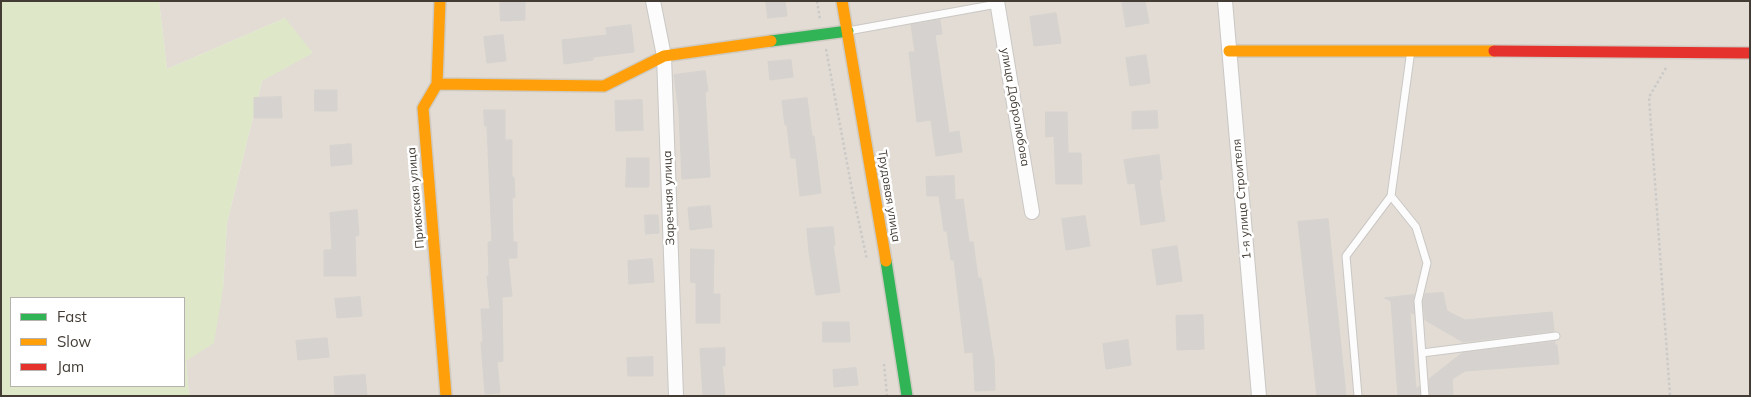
<!DOCTYPE html>
<html>
<head>
<meta charset="utf-8">
<style>
  body { margin:0 }
  #map { position:relative; width:1751px; height:397px; overflow:hidden; background:#eeebe8; font-family:Mulish,sans-serif }
  canvas { display:block }
  .frame { position:absolute; inset:0; border:2px solid #433c35; pointer-events:none }
  .legend { position:absolute; left:10px; top:297px; width:175px; height:90px; box-sizing:border-box; background:#fff; border:1px solid #b4b1ae; margin:0; padding:6px 9px; list-style:none; font-size:15px; color:#433c35 }
  .legend li { display:flex; align-items:center; gap:10px; height:25px }
  .legend b { width:25px; border:1px solid #b4b1ae }
</style>
</head>
<body>
<div id="map">
<canvas width="1751" height="397"></canvas>
<div class="frame"></div>
<ul class="legend">
<li><b style="height:6px;background:#30b455"></b>Fast</li>
<li><b style="height:6px;background:#ff9f0a"></b>Slow</li>
<li><b style="height:6px;background:#e5322d"></b>Jam</li>
</ul>
</div>
<script>
const ctx = document.querySelector('canvas').getContext('2d');
ctx.lineJoin = 'round';
function fill(path, color) {
  ctx.fillStyle = color;
  ctx.fill(path, 'evenodd');
}
function stroke(path, color, width, dash) {
  ctx.strokeStyle = color;
  ctx.lineWidth = width;
  ctx.lineCap = dash ? 'butt' : 'round';
  ctx.setLineDash(dash || []);
  ctx.stroke(path);
}
function label(font, color, halo, rows, align = 'center') {
  ctx.font = font + ' Mulish,sans-serif';
  ctx.lineWidth = 5;
  ctx.setLineDash([]);
  ctx.textBaseline = 'middle';
  ctx.strokeStyle = halo;
  ctx.fillStyle = color;
  for (const [text, x, y, turn = 0] of rows) {
    ctx.save();
    ctx.translate(x, y);
    ctx.rotate((+turn || 0) * Math.PI / 180);
    ctx.textAlign = isNaN(turn) ? turn : align;
    if (halo) ctx.strokeText(text, 0, 0);
    ctx.fillText(text, 0, 0);
    ctx.restore();
  }
}
fill(new Path2D(`
  M159 1H1750V396H189L186 361 223 289 227 223 262 81 285 18 167 69Z`), '#e2dcd5');
fill(new Path2D(`
  M1 1H159L167 69 285 18 313 53 262 81 227 223 223 289 214 343 186 361 189 396H1ZM11 298H184V386H11Z`), '#dfe7c9');
const building = new Path2D(`
  M500 1H525V20L501 21Z
  M766 1H785L787 16 768 18Z
  M1130 1H1145L1149 23 1126 27 1122 3Z
  M1056 13 1061 43 1034 46 1030 17Z
  M940 20 942 34 935 35 949 133 959 131 962 152 936 156 931 120 917 122 909 52H915L911 25Z
  M631 25 634 52 593 57V60L564 64 562 40 607 35 606 28Z
  M503 35 506 61 487 63 484 37Z
  M1146 55 1150 83 1130 86 1126 58Z
  M791 60 793 77 770 80 768 62Z
  M705 71 708 91 705 92 710 177 682 179 679 112 674 75Z
  M315 90H337V111H315Z
  M281 97 282 118H254V98Z
  M807 98 812 136H814L821 193 800 196 796 158H791L787 125H785L782 101Z
  M642 100 643 130 616 131 615 101Z
  M484 110H505V140H512V177H514L515 197 512 198 513 242H517V258H508L512 296 502 297 503 361 497 362 500 393 485 394 481 342H483L481 309H490L487 276H489L488 242H492L487 126H485Z
  M1157 111 1158 128 1132 129V112Z
  M1046 112H1067L1068 153H1081L1082 184H1056L1054 136 1046 137Z
  M351 144 352 164 331 166 330 146Z
  M1159 155 1162 179 1159 180 1165 221 1141 225 1135 183 1128 184 1124 160Z
  M627 158H649V187H626Z
  M954 176 955 200 963 199 969 242H973L978 278H981L994 360 995 390 975 391 973 352 965 353 954 260H951L947 231H944L939 196H927L926 177Z
  M710 206 712 227 690 230 688 208Z
  M357 210 359 235 355 236 356 276H324V250H332L330 213Z
  M645 215H658L659 233 646 234Z
  M1085 216 1090 246 1066 250 1062 219Z
  M1328 219 1346 396H1317L1298 222Z
  M833 227 835 245H833L840 292 816 295 809 252 807 229Z
  M1177 246 1182 281 1157 285 1152 250Z
  M691 249 714 250 713 294H720V323H696V283L691 282Z
  M652 259 654 282 629 284 628 261Z
  M1443 293 1447 311 1465 320 1552 312 1554 331 1463 342 1425 320 1423 301 1425 294Z
  M1414 295V314L1410 312 1416 389 1419 386 1420 396H1398L1391 301 1385 298Z
  M360 297 362 316 337 318 335 299Z
  M1203 315 1204 349 1177 350 1176 316Z
  M823 322H849L850 342H823Z
  M327 338 329 357 298 360 296 341Z
  M1128 340 1131 365 1106 369 1103 344Z
  M1555 342V345H1557L1559 364 1465 371 1452 379 1453 396H1430L1429 379 1462 353Z
  M725 348V366H722L725 396H703L700 349Z
  M653 357V376H628L627 358Z
  M856 368 858 385 834 387 833 370Z
  M365 375 367 396H335L334 377Z`);
fill(building, '#d6d2cf');
stroke(building, '#d6d2ce', 1);
const lane = new Path2D(`
  M848 31 997 4
  M1391 196 1416 227 1427 263 1418 301 1425 396
  M1422 353 1556 336
  M1358 396 1346 256 1391 196 1411 50`);
const street = new Path2D(`
  M653 1 664 56 676 396
  M997 1 1032 212
  M1225 1 1259 396`);
const fast = new Path2D(`
  M771 41 848 31
  M886 261 907 396`);
const slow = new Path2D(`
  M440 1 437 84 423 108 446 396
  M842 1 886 261
  M1229 51H1494
  M437 84 604 86 664 56 771 41`);
const jam = new Path2D(`
  M1494 51 1750 53`);
stroke(lane, '#cac7c4', 9);
stroke(street, '#cac7c4', 16);
stroke(fast, '#cfcac2', 14);
stroke(slow, '#cfcac2', 14);
stroke(jam, '#cfcac2', 14);
stroke(new Path2D(`
  M817 1 820 19
  M826 49 852 190 867 260
  M1666 68 1649 97 1670 396
  M884 364 887 396`), '#cccac7', 2.5, [2.5, 2.5]);
stroke(lane, '#fcfcfc', 7);
stroke(street, '#fcfcfc', 14);
stroke(fast, '#30b455', 11);
stroke(slow, '#ff9f0a', 11);
stroke(jam, '#e5322d', 11);
label('12px', '#433c35', '#fff', [
  ["улица Добролюбова",1015,107,80],
  ["Трудовая улица",889,196,81],
  ["Приокская улица",416,198,-95],
  ["Заречная улица",669,198,-92],
  ["1-я улица Строителя",1242,199,-95]
]);
</script>
</body>
</html>
